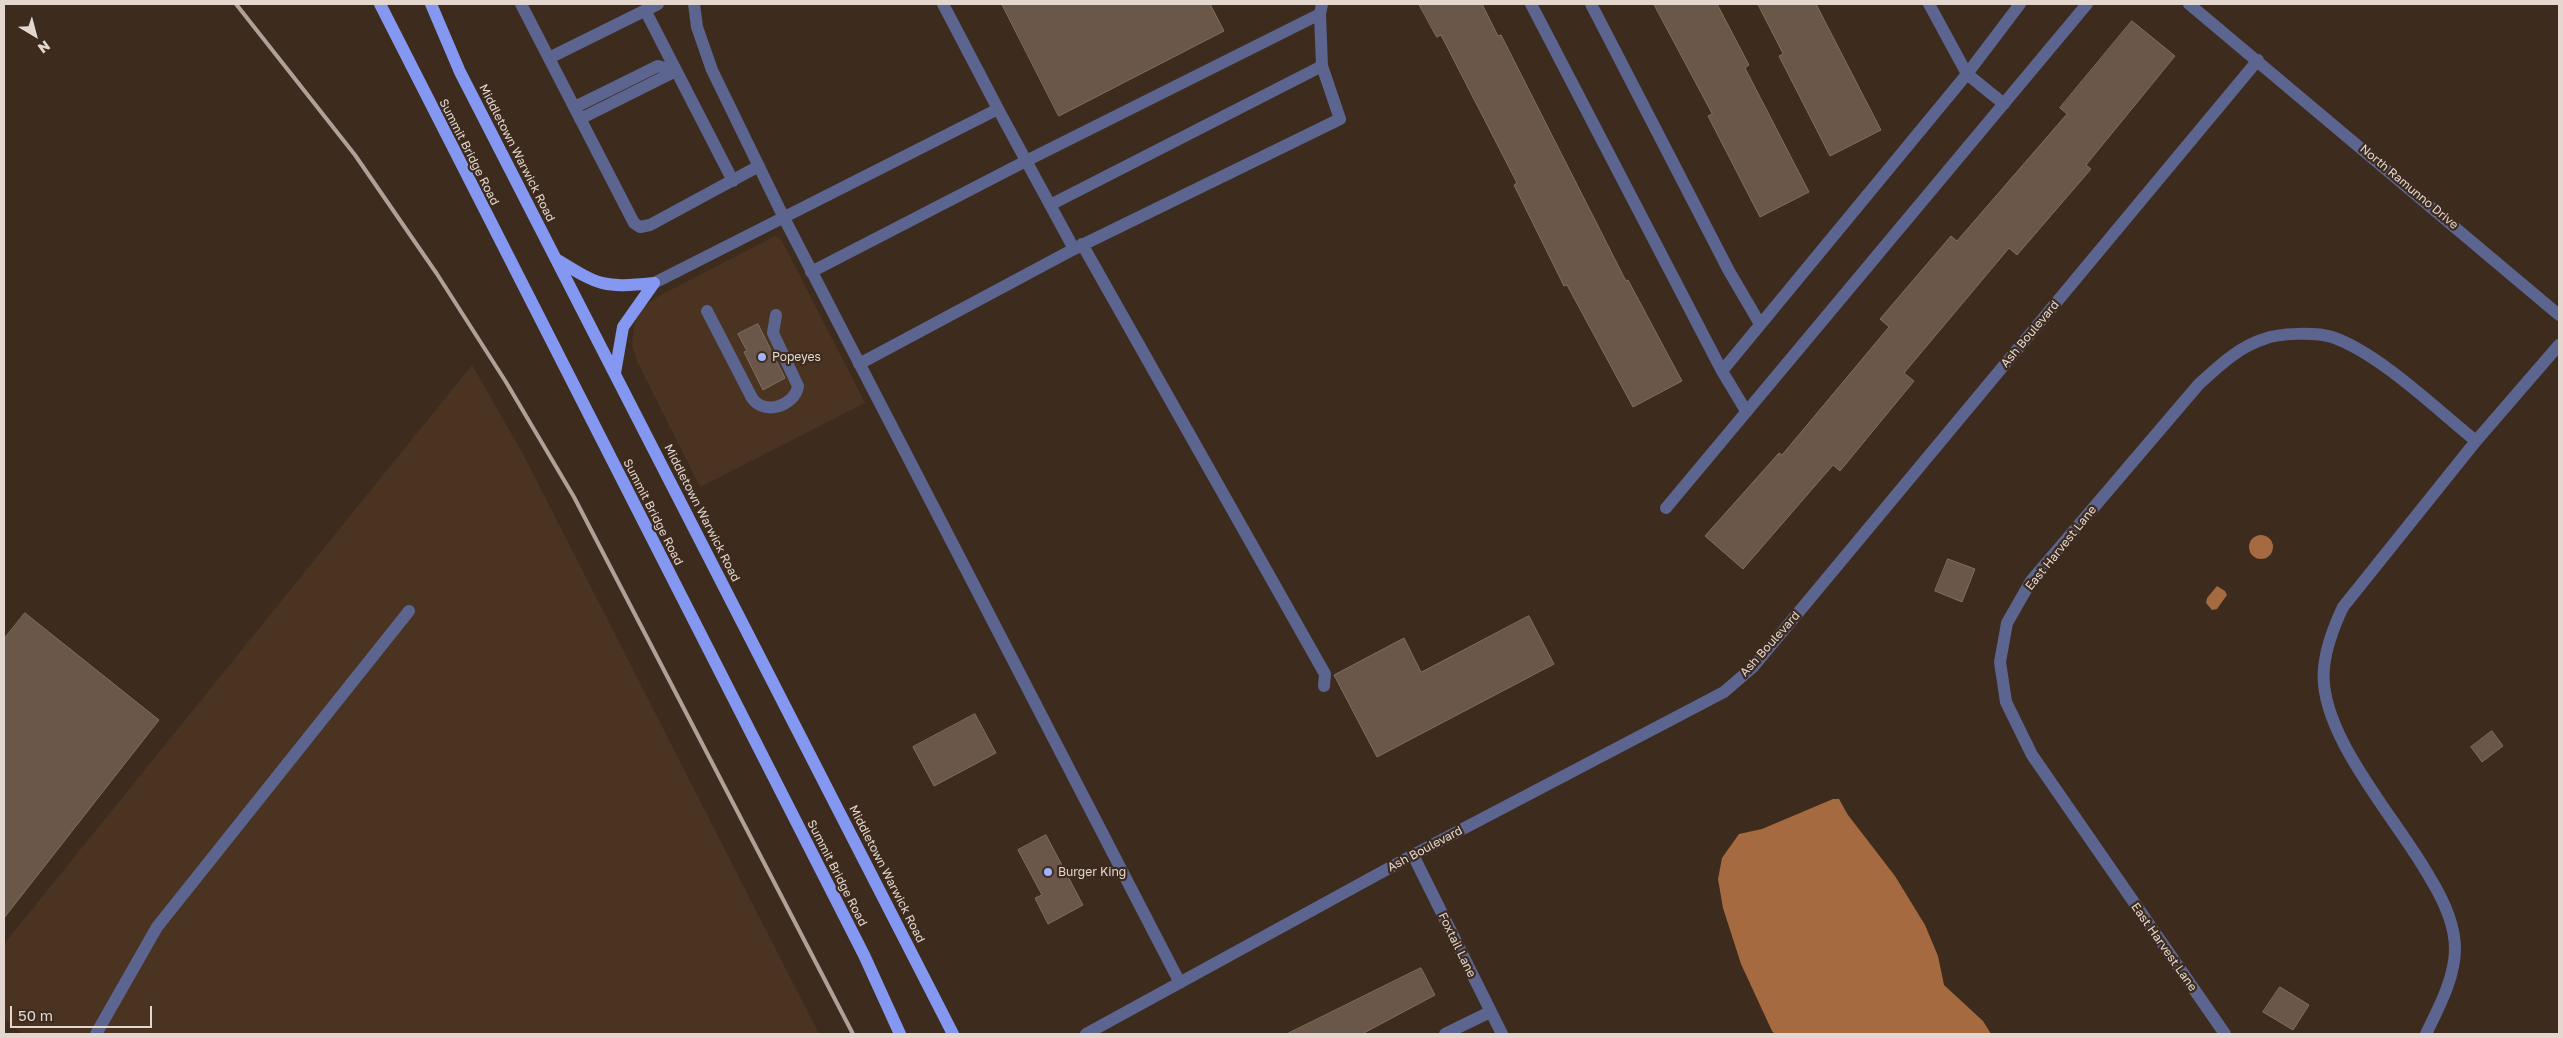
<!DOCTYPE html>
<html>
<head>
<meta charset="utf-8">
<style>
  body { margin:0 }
  #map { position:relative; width:2563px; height:1038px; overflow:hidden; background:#3d2b1e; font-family:"Golos Text",sans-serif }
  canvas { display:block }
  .frame { position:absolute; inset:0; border:5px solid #e3d7d0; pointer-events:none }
  .north { position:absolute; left:10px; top:10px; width:50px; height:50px; -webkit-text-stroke:4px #3d2b1e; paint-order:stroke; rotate:143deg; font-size:14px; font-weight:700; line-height:20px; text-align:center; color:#e3d7d0 }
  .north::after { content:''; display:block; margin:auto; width:18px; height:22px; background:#e3d7d0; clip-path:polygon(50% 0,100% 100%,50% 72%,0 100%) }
  .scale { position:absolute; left:10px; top:1006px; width:142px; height:22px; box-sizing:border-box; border:2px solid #e3d7d0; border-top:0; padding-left:6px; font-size:15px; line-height:18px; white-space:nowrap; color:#e3d7d0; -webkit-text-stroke:4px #3d2b1e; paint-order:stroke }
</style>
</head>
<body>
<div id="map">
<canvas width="2563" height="1038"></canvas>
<div class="frame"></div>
<div class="north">N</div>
<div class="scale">50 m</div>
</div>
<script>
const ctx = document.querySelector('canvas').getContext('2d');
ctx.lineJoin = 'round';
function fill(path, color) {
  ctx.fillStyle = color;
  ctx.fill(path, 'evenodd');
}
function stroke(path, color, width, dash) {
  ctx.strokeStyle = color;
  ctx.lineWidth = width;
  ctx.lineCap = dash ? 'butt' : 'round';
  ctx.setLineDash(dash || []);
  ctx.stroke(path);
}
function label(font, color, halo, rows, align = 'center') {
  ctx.font = font + ' "Golos Text",sans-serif';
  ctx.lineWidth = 4.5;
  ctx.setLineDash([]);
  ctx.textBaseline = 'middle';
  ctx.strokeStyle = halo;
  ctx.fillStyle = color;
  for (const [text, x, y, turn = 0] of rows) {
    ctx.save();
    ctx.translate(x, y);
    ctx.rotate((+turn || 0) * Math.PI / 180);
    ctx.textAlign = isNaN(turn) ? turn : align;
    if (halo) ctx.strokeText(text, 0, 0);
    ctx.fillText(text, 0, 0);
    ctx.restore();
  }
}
fill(new Path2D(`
  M775 236 781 239 865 403 700 487 637 361 632 346 634 324 643 307 657 297Z
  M472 365 523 454 819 1034H23L4 1018V944Z`), '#4b3322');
fill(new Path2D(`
  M2249 547a12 12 0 1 1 24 0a12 12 0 1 1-24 0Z
  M2217 586 2225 591 2227 595 2217 609 2212 610 2206 603 2207 598Z
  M1833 799H1839L1848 815 1895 876 1925 925 1938 956 1944 985 1983 1021 1991 1034H1775L1772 1031 1741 964 1723 908 1718 879 1722 858 1739 834 1762 829Z`), '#a56a40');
const building = new Path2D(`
  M1002 4H1210L1224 31 1059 116Z
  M1419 4H1482L1498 36 1501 35 1626 281 1628 280 1682 381 1633 407 1567 285 1564 286 1514 185 1517 183 1441 35 1437 37Z
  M1654 4H1717L1749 65 1745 68 1809 192 1760 217 1708 116 1712 114Z
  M1758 4H1816L1881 130 1830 156 1779 56 1783 54Z
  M2132 21 2175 56 2086 165 2091 169 2017 255 2009 248 1904 373 1914 381 1840 471 1833 465 1743 569 1705 536 1779 453 1782 455 1889 327 1880 319 1951 236 1957 241 2067 114 2060 108Z
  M758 324 785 378 763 390 744 352 747 351 738 334Z
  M1948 559 1975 569 1962 602 1935 591Z
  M25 613 159 720 4 918V639Z
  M1529 616 1554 664 1377 757 1334 675 1404 638 1421 672Z
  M975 714 996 753 934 786 913 747Z
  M2492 731 2503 746 2482 762 2471 747Z
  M1046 835 1083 905 1048 924 1035 898 1042 895 1018 850Z
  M1421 968 1435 995 1362 1034H1287Z
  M2280 987 2309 1005 2293 1030 2263 1012Z`);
fill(building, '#6b5749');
stroke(building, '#826d60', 1);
stroke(new Path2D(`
  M521 4 634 223 640 227 650 225 759 166
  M694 4 697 27 712 70 783 216 1180 983
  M1531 4 1722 371 1746 411
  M1591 4 1729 271 1760 324
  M1929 4 1967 74 2004 104
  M2189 4 2559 315
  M645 10 733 181
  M549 58 658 4
  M575 107 658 66 676 71
  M580 119 676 71
  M1050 205 1322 66
  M1082 244 1325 674 1324 686
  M1074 249 1340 119 1322 66 1320 14
  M811 272 1026 161 1320 14 1322 4
  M654 283 998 109 943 4
  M707 311 752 398C764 416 795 406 798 386L773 333 776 315
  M859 364 1074 249 998 109
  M1722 371 1967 74 2020 4
  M2476 441 2559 345
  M1666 508 2087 4
  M1413 855 1502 1034
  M96 1034 157 927 409 611
  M1086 1034 1413 855 1724 692 1753 667 2258 60
  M1445 1034 1490 1012
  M2225 1034 2032 755 2006 702 2000 662 2007 623 2031 581 2199 384C2218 367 2238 347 2264 339 2279 333 2316 332 2332 337 2379 353 2436 409 2476 441L2343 607C2334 626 2326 646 2324 668 2317 734 2399 821 2430 878 2443 899 2455 923 2455 949 2455 978 2438 1009 2426 1034`), '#5b6590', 12);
stroke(new Path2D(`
  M380 4 864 955 900 1034
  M431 4 460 72 953 1034
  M556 259C600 286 602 288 654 283
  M615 373 623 327 654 283`), '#8598f1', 12);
stroke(new Path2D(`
  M236 4 355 155 437 274 506 382 574 497 853 1034`), '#afa198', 4);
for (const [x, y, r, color] of [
  [762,357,5,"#a1b3fd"],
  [1048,872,5,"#a1b3fd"]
]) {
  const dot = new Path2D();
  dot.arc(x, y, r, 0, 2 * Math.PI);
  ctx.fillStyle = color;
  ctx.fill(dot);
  stroke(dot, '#3d2b1e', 2);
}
label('12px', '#e3d7d0', '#3d2b1e', [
  ["Summit Bridge Road",469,152,63],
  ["Middletown Warwick Road",517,153,63],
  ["North Ramunno Drive",2409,187,40],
  ["Ash Boulevard",2030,334,-50],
  ["Summit Bridge Road",653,512,63],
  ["Middletown Warwick Road",702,513,63],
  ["East Harvest Lane",2061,548,-51],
  ["Ash Boulevard",1770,644,-48],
  ["Ash Boulevard",1425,849,-28],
  ["Summit Bridge Road",837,873,63],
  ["Middletown Warwick Road",887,874,63],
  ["Foxtail Lane",1457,945,64],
  ["East Harvest Lane",2164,947,55]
]);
label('12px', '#e3d7d0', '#3d2b1e', [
  ["Popeyes",772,357],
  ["Burger King",1058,872]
], 'left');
</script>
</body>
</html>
